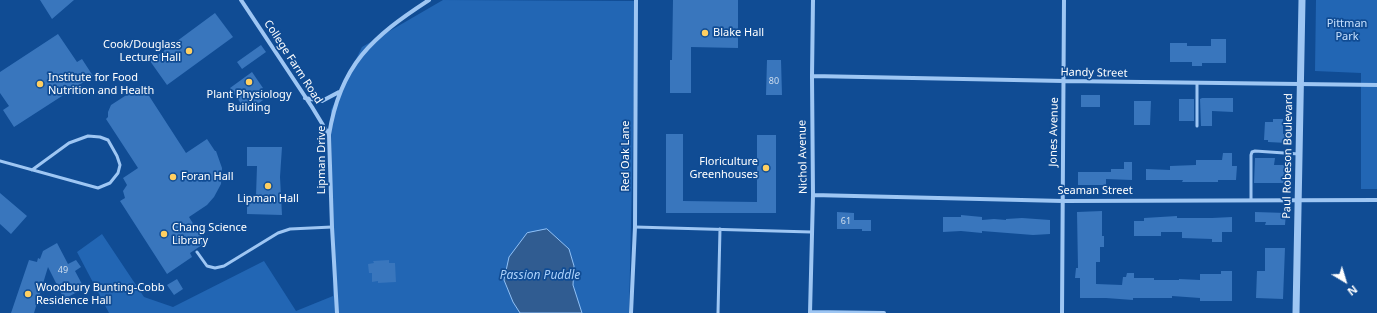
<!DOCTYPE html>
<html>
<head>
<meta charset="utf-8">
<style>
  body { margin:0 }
  #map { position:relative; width:1377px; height:313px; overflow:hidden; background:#104c94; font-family:"Noto Sans",sans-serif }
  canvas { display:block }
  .north { position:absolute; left:1325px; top:261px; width:40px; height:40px; -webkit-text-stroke:3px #104c94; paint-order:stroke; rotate:142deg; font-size:11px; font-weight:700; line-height:16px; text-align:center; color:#fff }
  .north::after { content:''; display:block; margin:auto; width:14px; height:18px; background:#fff; clip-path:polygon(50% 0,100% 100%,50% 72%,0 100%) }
</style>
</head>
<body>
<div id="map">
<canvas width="1377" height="313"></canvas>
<div class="north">N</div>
</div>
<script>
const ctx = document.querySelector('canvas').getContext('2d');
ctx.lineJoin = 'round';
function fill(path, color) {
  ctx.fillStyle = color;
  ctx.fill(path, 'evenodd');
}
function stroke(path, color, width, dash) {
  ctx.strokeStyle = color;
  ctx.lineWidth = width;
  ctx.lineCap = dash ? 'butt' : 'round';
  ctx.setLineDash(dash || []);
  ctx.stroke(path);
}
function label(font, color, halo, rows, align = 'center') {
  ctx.font = font + ' "Noto Sans",sans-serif';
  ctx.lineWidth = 3.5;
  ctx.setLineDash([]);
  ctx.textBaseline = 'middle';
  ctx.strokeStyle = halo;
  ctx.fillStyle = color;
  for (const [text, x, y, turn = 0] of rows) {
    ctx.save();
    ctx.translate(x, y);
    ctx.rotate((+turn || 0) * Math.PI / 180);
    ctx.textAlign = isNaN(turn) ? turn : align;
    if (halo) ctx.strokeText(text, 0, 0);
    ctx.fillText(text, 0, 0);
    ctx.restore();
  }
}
fill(new Path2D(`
  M443 0 636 1 629 313H109L77 252 102 234 144 297 173 307 264 261 296 311 333 296 331 110 362 47Z
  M1316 0H1377V189H1361V73L1315 71Z`), '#2266b4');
const water = new Path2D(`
  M547 229 569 249 574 266 573 285 582 313H520L513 302 504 280 509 257 527 233Z`);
fill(water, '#305c91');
stroke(water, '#90c1f7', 1);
fill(new Path2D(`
  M40 0H74L52 19Z
  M673 0H738V48L691 47V93H670V60H672Z
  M215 13 233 37 167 85 150 61Z
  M58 34 77 62 82 59 93 76 14 127 3 110 9 106 0 93V72Z
  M1211 39H1226V63H1202V66H1192V62H1170V43H1187V46H1211Z
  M261 45 266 52 242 69 237 62Z
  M767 60H781L782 95H766Z
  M252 72 263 88 257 92 263 100 247 112 230 88Z
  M142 85 186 153 207 139 215 151H216L222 168 221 184 214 197 207 205 189 217 205 243 190 253 192 257 167 274 120 201 125 198 123 191 127 185 123 178 138 168 106 119 108 117V112L111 105Z
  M1081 95H1100V107H1081Z
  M1202 98H1233V112L1212 111V126H1201L1200 99Z
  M1179 99H1194V121H1179Z
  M1134 101H1151L1150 125H1134Z
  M1273 119H1283V134H1288L1287 143 1268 142V140H1264L1265 122H1273Z
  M666 134H683V201L757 202V135H776V213H666Z
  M247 147H282L280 177 282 215 247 214V196H256L257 166H247Z
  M1223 153H1232V166H1237L1236 180H1218V182H1182L1183 180H1146V169L1170 170V166L1196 165V160H1222Z
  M1255 158H1275L1274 165H1285V183H1254Z
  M1124 162H1132V180L1106 179V185H1078V172H1111V169H1124Z
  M0 193 27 216 11 234 0 224Z
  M1102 211V236H1104V247H1100V262H1096V284L1122 285 1123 277H1126L1127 273H1134V278H1154V280H1179V279L1200 280V274H1221V271H1232V301H1200V298L1172 296V298H1133V300L1106 298H1080V278H1075L1076 268H1078L1077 212Z
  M837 212 854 213V220H871V231H862V229H837Z
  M1255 212 1286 213 1285 225H1265L1266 222H1255Z
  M961 215 982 217V220L994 219 1006 220V219L1022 218 1050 220V234L1033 235 982 231V233L961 231 943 232V217H961Z
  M1177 216V218H1212L1232 217V232H1222V242H1212V239L1182 238V232H1161V236H1134V221H1144V218Z
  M57 243 68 264 76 260 81 267 75 271 83 286 79 288 81 290 64 299 48 267 34 313H11L29 260 37 262 38 258 40 259 43 251Z
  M1265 248H1285L1283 299 1256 298 1257 271H1265Z
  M389 260V263H395L396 282 378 283V281L372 282V273H369L368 264 374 263 373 261Z
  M177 279 183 289 174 295 167 285Z`), '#3976bd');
stroke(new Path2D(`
  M1197 83V126
  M0 161 98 188 110 183 118 173 120 165 117 156 108 140 100 137 88 136 69 143 32 170
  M1251 199V155L1252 152 1255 151 1299 154
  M635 227 811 232
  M197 252 207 266 215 268 224 266 278 233 290 229 332 227
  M718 313 720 229`), '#9ec6f3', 3);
stroke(new Path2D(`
  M241 0 312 107 329 135
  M812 76 1064 81 1377 85
  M305 98 322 101 339 92
  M813 195 1063 201 1377 200
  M810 312 884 313
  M337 313 332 227 329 135C340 65 372 37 429 0
  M631 313 635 227 636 0
  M810 313 813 195 812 76 813 0
  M1062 313 1064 0`), '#9ec6f3', 4);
stroke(new Path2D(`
  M1296 313 1302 0`), '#9ec6f3', 7);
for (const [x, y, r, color] of [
  [705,33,4,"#ffcf61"],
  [189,51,4,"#ffcf61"],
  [249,82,4,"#ffcf61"],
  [40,84,4,"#ffcf61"],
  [766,168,4,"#ffcf61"],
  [173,177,4,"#ffcf61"],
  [268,186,4,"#ffcf61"],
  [164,234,4,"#ffcf61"],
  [28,294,4,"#ffcf61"]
]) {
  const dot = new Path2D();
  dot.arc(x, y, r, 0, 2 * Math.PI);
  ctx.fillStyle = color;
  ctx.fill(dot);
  stroke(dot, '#104c94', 1.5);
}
label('9px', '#ceddee', null, [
  ["80",774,81],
  ["61",846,221],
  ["49",63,270]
]);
label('11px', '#c6e0fe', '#104c94', [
  ["Pittman",1347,24],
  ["Park",1347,37]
]);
label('11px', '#fff', '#104c94', [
  ["Blake Hall",713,33],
  ["Cook/Douglass",181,45,"right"],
  ["Lecture Hall",181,58,"right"],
  ["Institute for Food",48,78],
  ["Nutrition and Health",48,91],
  ["Plant Physiology",249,95,"center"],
  ["Building",249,108,"center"],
  ["Floriculture",758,162,"right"],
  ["Greenhouses",758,175,"right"],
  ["Foran Hall",181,177],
  ["Lipman Hall",268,199,"center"],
  ["Chang Science",172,228],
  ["Library",172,241],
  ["Woodbury Bunting-Cobb",36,288],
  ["Residence Hall",36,301]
], 'left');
label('11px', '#fff', '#104c94', [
  ["College Farm Road",293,62,57],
  ["Handy Street",1094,73,1],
  ["Jones Avenue",1054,132,-89],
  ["Red Oak Lane",626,156,-90],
  ["Paul Robeson Boulevard",1288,156,-89],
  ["Nichol Avenue",803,157,-91],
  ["Lipman Drive",322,160,-90],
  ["Seaman Street",1095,191]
]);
label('italic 12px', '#aad0fa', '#104c94', [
  ["Passion Puddle",540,276]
]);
</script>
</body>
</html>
